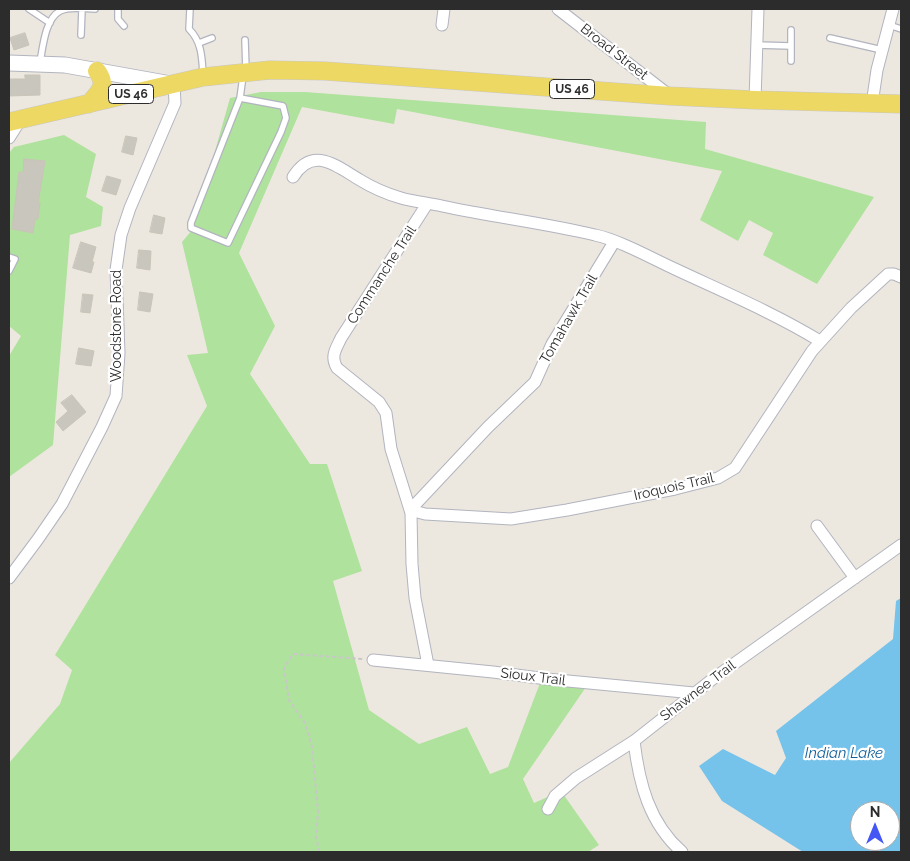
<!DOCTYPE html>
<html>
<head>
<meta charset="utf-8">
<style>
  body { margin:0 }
  #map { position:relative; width:910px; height:861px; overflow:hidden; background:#ede8df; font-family:Raleway,sans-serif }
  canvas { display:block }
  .frame { position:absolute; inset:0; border:10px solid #2c2c2c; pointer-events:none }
  .north { position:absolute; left:850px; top:801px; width:50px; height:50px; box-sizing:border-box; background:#fff; border:1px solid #ababab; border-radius:50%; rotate:0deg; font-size:14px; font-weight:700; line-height:20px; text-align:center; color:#2c2c2c }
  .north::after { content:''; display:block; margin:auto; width:18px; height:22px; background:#4457f5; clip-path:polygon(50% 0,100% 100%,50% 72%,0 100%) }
</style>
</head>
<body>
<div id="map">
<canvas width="910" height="861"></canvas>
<div class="frame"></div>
<div class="north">N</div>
</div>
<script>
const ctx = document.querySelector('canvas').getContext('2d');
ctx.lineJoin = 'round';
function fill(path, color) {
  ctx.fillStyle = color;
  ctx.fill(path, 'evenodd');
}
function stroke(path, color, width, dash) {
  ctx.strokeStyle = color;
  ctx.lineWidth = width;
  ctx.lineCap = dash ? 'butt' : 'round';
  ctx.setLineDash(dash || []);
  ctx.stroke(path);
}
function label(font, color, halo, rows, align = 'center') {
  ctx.font = font + ' Raleway,sans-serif';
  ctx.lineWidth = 4.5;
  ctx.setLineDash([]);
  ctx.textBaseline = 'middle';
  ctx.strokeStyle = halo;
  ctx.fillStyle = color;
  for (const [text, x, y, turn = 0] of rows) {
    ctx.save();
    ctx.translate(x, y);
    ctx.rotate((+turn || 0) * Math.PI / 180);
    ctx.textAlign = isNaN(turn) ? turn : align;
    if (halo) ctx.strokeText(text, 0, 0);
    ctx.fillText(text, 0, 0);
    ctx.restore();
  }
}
fill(new Path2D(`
  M261 92H305L706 122 705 149 874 197 817 284 763 255 773 233 749 220 738 241 700 220 722 171 397 109 394 124 302 107 239 253 275 326 250 374 310 464H327L362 571 333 581 369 710 419 744 467 727 490 774 508 767 540 683 586 687 523 779 534 803 561 791 599 845 588 852H9V763L60 704 72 670 55 655 207 406 187 355 208 353 182 242 193 229 230 98Z
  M64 135 96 154 86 197 103 207 101 226 70 235 53 445 9 477V356L21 336 9 326V153L14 147Z`), '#afe29d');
fill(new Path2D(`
  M901 598V852H803L722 801 699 766 723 749 775 775 786 758 776 731 893 639 896 601ZM860 811H890V841H860Z`), '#75c2eb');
const building = new Path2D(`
  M25 33 29 45 14 50 10 38Z
  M25 75H40V95L9 96V79H25Z
  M126 136 137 138 133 155 122 152Z
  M24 159 45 161 38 203H40L38 219H35L33 233 12 229 19 172H23Z
  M107 176 121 180 116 195 102 191Z
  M154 215 165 218 162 234 150 232Z
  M81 242 96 247 92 262H94L91 273 73 268Z
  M139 250 151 251 150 270 137 268Z
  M140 292 153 294 150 312 138 310Z
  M83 294 93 295 90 313 81 312Z
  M79 348 94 351 91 366 76 364Z
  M72 395 86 412 63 431 56 422 68 411 61 403Z`);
fill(building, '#c9c6bd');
stroke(building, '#c9c4b8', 1);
const lane = new Path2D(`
  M29 9 50 23
  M118 9V19L124 26
  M190 9 189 29C202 42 202 58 203 75
  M889 25 901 29
  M81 35 82 9
  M830 38 882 50
  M245 40 246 70
  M199 43 212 38
  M756 45 791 46
  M791 61V30
  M40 62C43 47 45 19 60 11 70 6 85 9 95 9
  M240 98 283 106 286 118 281 132 228 243 191 228V223L240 98 243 76
  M9 257 15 259 9 271`);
const street = new Path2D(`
  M558 9 669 95
  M442 25 444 9
  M755 100 758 9
  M872 104 877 70 893 9
  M9 138 21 119
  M293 177C313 145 336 166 360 180 373 188 387 194 401 198 415 202 429 203 442 206 493 217 544 223 595 235 619 240 651 258 675 269 724 292 774 313 820 341
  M427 204 341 338C336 349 330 356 337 368L379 402 386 413 391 449 411 513 412 564 415 598 428 665
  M410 510 425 514 511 519 567 510 675 489 718 478 735 468 812 351 851 308 888 274H894L901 277
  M410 510 488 427 535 382 552 344 614 242
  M817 526 855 578
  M9 578 38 539 62 504 102 427 116 396 119 353 116 270 121 235 130 208 175 103 174 84
  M373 660 493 672 547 679 694 693
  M634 741C639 783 649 823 682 852
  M548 809 555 796 576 778 634 741 714 678 901 545`);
const secondary = new Path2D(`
  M9 63 65 65 171 84`);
const primary = new Path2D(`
  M89 104C99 92 108 86 97 71
  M9 122 203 77 270 70 325 71 670 96 755 100 901 104`);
stroke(lane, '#b2b4bf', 8);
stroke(street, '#b2b4bf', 13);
stroke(secondary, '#b2b4bf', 17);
stroke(primary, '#c8c8c8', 19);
stroke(new Path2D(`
  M319 852 316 836 318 812 312 747 305 723 289 700 284 668 293 654 363 659`), '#c8c8c8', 2, [4, 2.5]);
stroke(lane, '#fff', 5.5);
stroke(street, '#fff', 11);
stroke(secondary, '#fff', 15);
stroke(primary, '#edd864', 18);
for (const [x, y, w] of [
  [572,89,45],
  [131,94,45]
]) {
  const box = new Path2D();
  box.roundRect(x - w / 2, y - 9.5, w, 19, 4);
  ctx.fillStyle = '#fff';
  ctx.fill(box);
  stroke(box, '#2c2c2c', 1);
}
label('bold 12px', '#2c2c2c', null, [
  ["US 46",572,89],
  ["US 46",131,94]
]);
label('14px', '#2c2c2c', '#fff', [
  ["Broad Street",614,52,38],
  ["Commanche Trail",382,275,-57],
  ["Tomahawk Trail",569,319,-60],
  ["Woodstone Road",117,326,-90],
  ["Iroquois Trail",674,487,-13],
  ["Sioux Trail",533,677,7],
  ["Shawnee Trail",698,691,-37]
]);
label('italic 15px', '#12609a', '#fff', [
  ["Indian Lake",844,753]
]);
</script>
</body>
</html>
